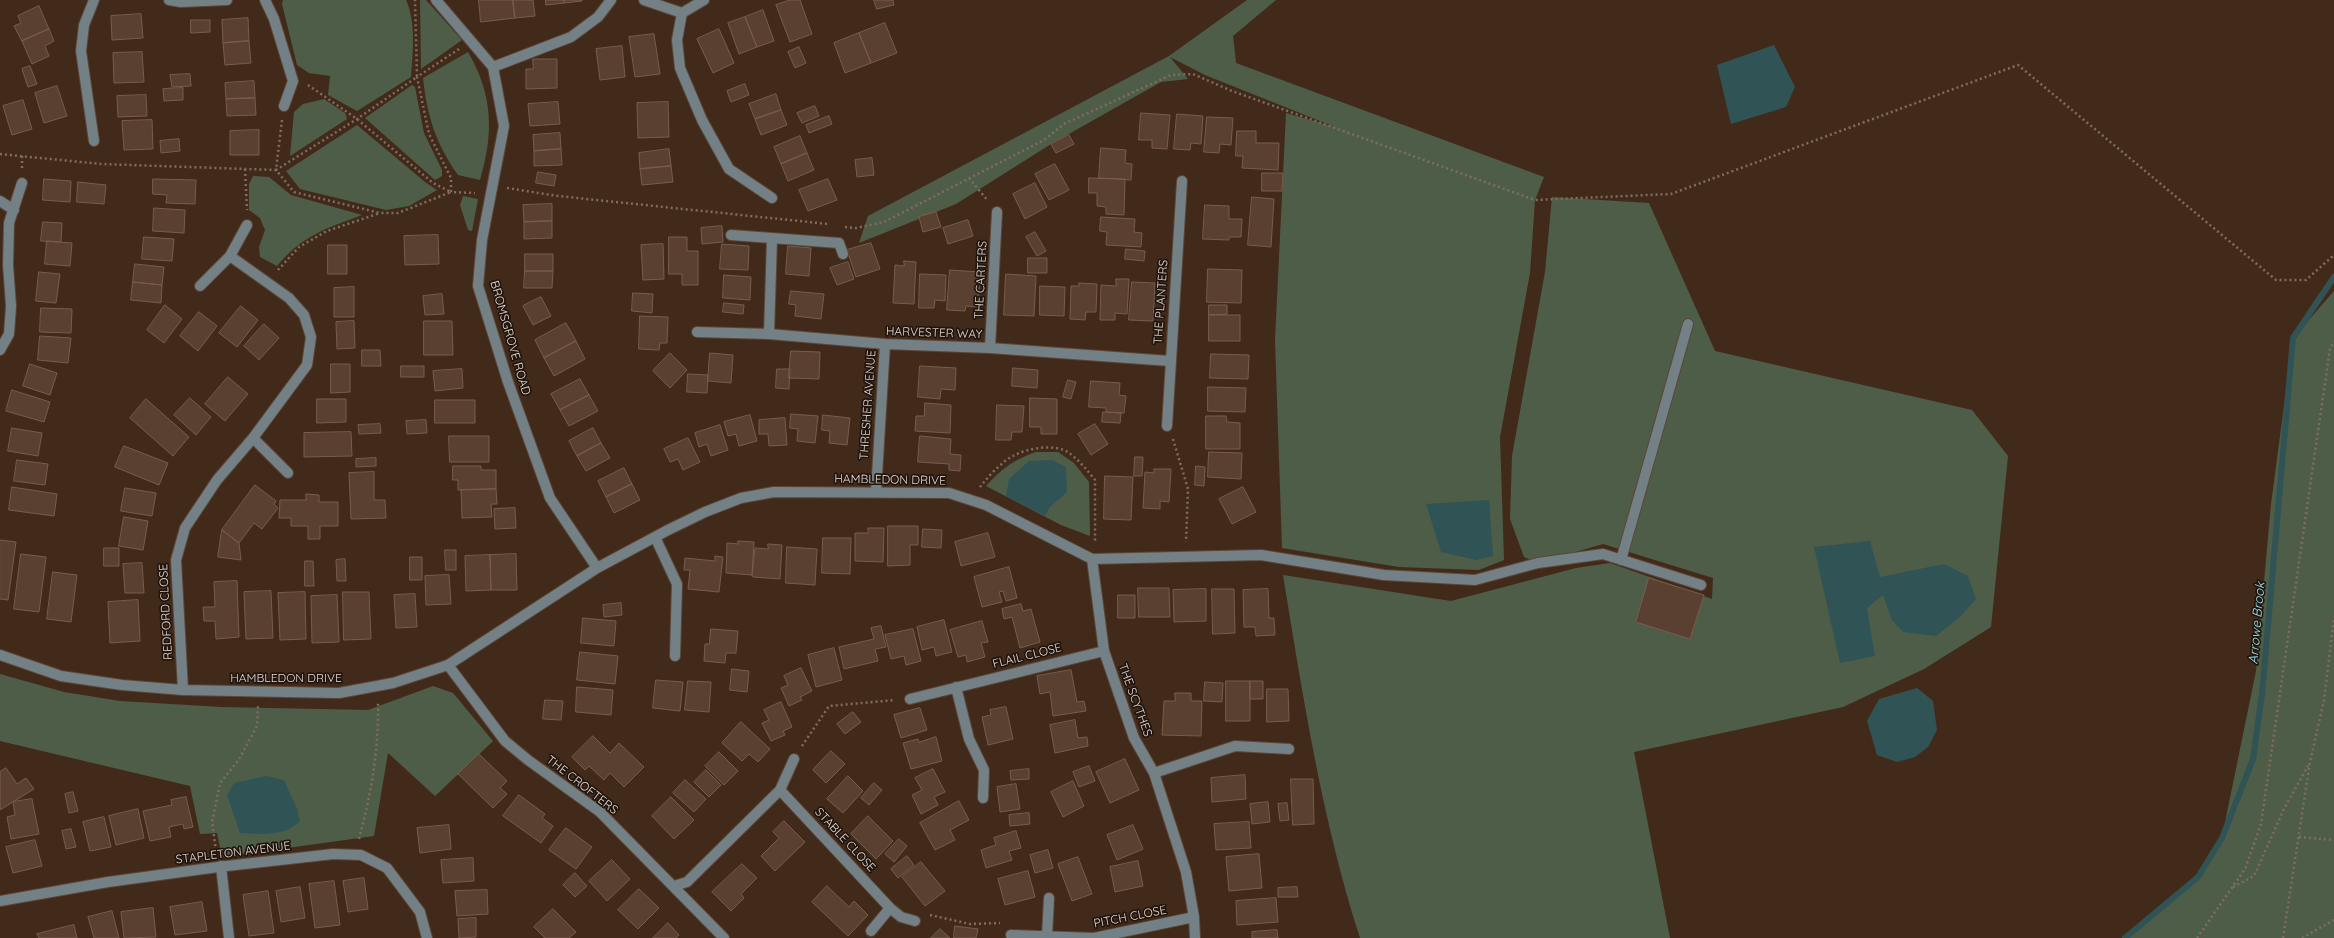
<!DOCTYPE html>
<html>
<head>
<meta charset="utf-8">
<style>
  body { margin:0 }
  canvas { display:block; background:#422a1a }
</style>
</head>
<body>
<canvas width="2334" height="938"></canvas>
<script>
const ctx = document.querySelector('canvas').getContext('2d');
ctx.lineJoin = 'round';
function fill(path, color) {
  ctx.fillStyle = color;
  ctx.fill(path, 'evenodd');
}
function stroke(path, color, width, dash) {
  ctx.strokeStyle = color;
  ctx.lineWidth = width;
  ctx.lineCap = dash ? 'butt' : 'round';
  ctx.setLineDash(dash || []);
  ctx.stroke(path);
}
function label(font, color, halo, rows, align = 'center') {
  ctx.font = font + ' Quicksand,sans-serif';
  ctx.lineWidth = 3.5;
  ctx.setLineDash([]);
  ctx.textBaseline = 'middle';
  ctx.strokeStyle = halo;
  ctx.fillStyle = color;
  for (const [text, x, y, turn = 0] of rows) {
    ctx.save();
    ctx.translate(x, y);
    ctx.rotate((+turn || 0) * Math.PI / 180);
    ctx.textAlign = isNaN(turn) ? turn : align;
    if (halo) ctx.strokeText(text, 0, 0);
    ctx.fillText(text, 0, 0);
    ctx.restore();
  }
}
fill(new Path2D(`
  M283 0H406C416 22 413 52 411 77L357 111 328 95 330 76 309 73 297 65 282 4Z
  M420 0H426L462 40 421 69Z
  M1247 0H1276L1233 36 1236 63 1544 177 1535 200 1530 273 1500 437 1504 560 1479 570 1399 567 1282 548 1275 340 1286 113 1335 127 1205 75 1170 57 1188 79 1161 82 1051 144 956 204 859 243 868 216 1169 56Z
  M468 52C493 95 494 133 480 180L458 175C436 144 427 116 423 78Z
  M412 85 415 87 424 133 442 170V176L435 180 365 118Z
  M324 99 345 113 347 119 290 156 294 112 303 104Z
  M357 125 425 182 437 190 409 206 386 210 300 189 286 171Z
  M253 176 269 177 291 195 362 215C325 229 303 235 277 266L260 257 259 247 265 230 260 218 249 210V184Z
  M463 196 478 199 472 231 468 230 460 205Z
  M1552 197 1649 203 1715 351 1972 410 2008 456 1991 627 1924 669 1843 707 1634 752 1670 938H1360C1322 820 1303 697 1283 575L1451 601 1576 568 1610 563 1712 599 1713 578 1603 544 1538 563 1524 557 1510 519 1512 456 1545 272Z
  M2334 291V938H2125L2198 877 2222 837 2256 671 2271 504 2293 338Z
  M1036 452H1058L1074 463 1089 482 1090 536 1061 525 986 486C1001 469 1015 459 1036 452Z
  M0 674 64 692 120 701 221 707 368 710 433 686 453 693 493 741 435 796 388 753 374 836 222 857 217 833 200 834 190 786 0 741Z`), '#4e5d48');
fill(new Path2D(`
  M1774 45 1795 87 1786 107 1731 124 1717 65Z
  M1052 460 1066 467 1067 492 1050 507 1045 516 1006 496 1009 479 1029 461Z
  M1489 500 1493 556 1476 560 1441 552 1426 504Z
  M1870 541 1880 577 1944 564 1968 576 1976 599 1960 617 1936 636 1903 632 1892 620 1883 595 1867 608 1875 656 1840 663 1814 547Z
  M1917 688 1933 701 1937 730 1928 747 1915 757 1897 762 1877 755 1867 721 1879 699Z
  M266 776 284 780 297 809 300 821C285 837 261 834 240 833L227 795 234 783Z`), '#305355');
stroke(new Path2D(`
  M2125 938 2198 877 2222 838 2253 759 2262 694 2293 338 2334 277`), '#305355', 6);
const building = new Path2D(`
  M479 0H513L515 18 481 22Z
  M513 0H533L535 16 515 18Z
  M546 0H564V3L546 5Z
  M564 0H582V1L564 3Z
  M790 0H800L812 34 790 42 776 5Z
  M874 0H893L894 5 877 9Z
  M39 6 49 29 22 41 14 26 21 23 18 16Z
  M763 10 774 41 757 47 745 17Z
  M141 14 143 38 112 40 111 16Z
  M745 17 757 47 739 54 728 23Z
  M248 18 249 41 223 43 222 20Z
  M191 20H210V32L191 33Z
  M885 23 897 53 871 63 859 33Z
  M49 29 54 41 45 46 49 56 32 64 22 41Z
  M719 29 734 63 713 73 697 39Z
  M859 33 871 63 845 73 834 43Z
  M654 34 660 74 635 77 629 37Z
  M249 41 251 63 225 65 223 43Z
  M622 46 625 77 600 80 596 49Z
  M799 47 806 63 795 68 788 52Z
  M142 52 144 82 114 83 113 53Z
  M533 59H557V88L526 89V69H533Z
  M30 66 37 84 28 87 22 69Z
  M190 74 191 86 172 87 170 75Z
  M254 81 255 98 226 99 225 83Z
  M745 84 749 95 731 102 727 91Z
  M57 86 67 116 44 123 35 93Z
  M183 88V100L164 101 163 89Z
  M776 94 781 110 755 119 749 104Z
  M146 95 147 116 118 117 117 96Z
  M255 98 256 115 227 116 226 99Z
  M23 100 32 129 12 135 3 106Z
  M558 102 560 124 530 126 528 104Z
  M668 102 669 137 638 138 637 103Z
  M815 106 819 116 802 123 797 113Z
  M781 110 787 125 761 135 755 119Z
  M1141 113 1170 115 1167 149 1152 148V140H1139Z
  M1177 114 1203 116 1201 144 1191 143 1190 150 1174 149Z
  M829 116 832 124 809 133 806 125Z
  M1207 117 1233 118 1231 145 1220 144 1219 153 1204 152Z
  M152 120 153 149 124 150 122 121Z
  M259 130V155H230V131Z
  M1237 131H1256V143H1279L1278 170 1242 168 1243 156H1236Z
  M560 133 561 149 534 151 533 135Z
  M1069 135 1074 144 1056 153 1051 144Z
  M800 136 807 153 781 164 774 147Z
  M179 139 180 151 161 153 160 141Z
  M1101 148 1126 150 1125 163 1132 164 1131 180 1099 178Z
  M561 149 562 165 534 166V151Z
  M669 149 671 166 640 169 639 153Z
  M807 153 814 170 788 181 781 164Z
  M872 158 874 175 857 177 855 160Z
  M1055 164 1069 190 1049 200 1035 174Z
  M671 166 673 182 642 185 640 169Z
  M538 172 556 175 554 186 536 183Z
  M1262 173H1283L1282 191H1262Z
  M1089 178 1125 179 1124 215 1106 214V207L1097 206V193H1089Z
  M44 179 71 181 70 202 43 200Z
  M153 179 196 180 195 204 166 203 167 195 153 194Z
  M828 179 837 200 808 211 799 190Z
  M78 182 106 185 104 204 77 202Z
  M1035 183 1047 207 1025 219 1013 194Z
  M1252 197 1274 199 1271 247 1248 245Z
  M552 204V221L524 222 523 205Z
  M1205 205 1229 206V219H1242L1241 237H1229V240L1203 239Z
  M154 208 185 210 184 233 153 231Z
  M936 212 941 227 923 232 919 217Z
  M1101 217 1135 219 1134 232 1142 233 1141 247 1106 245 1107 232 1100 231Z
  M968 220 973 236 948 244 943 228Z
  M552 221V238L524 239V222Z
  M43 222 62 223 61 242 41 241Z
  M722 226 723 242 702 244 701 228Z
  M1035 232 1046 251 1037 256 1026 237Z
  M438 235 439 264 405 265 404 236Z
  M144 237 174 239 172 261 142 259Z
  M669 237H687V251H698V285H682V274H669Z
  M47 241 72 243 70 266 45 264Z
  M871 243 880 269 856 277 847 250Z
  M663 244 664 279 643 280 641 245Z
  M722 244 749 246 748 270 720 269Z
  M328 245H347V274H328Z
  M788 246 811 248 809 276 786 274Z
  M1126 249 1145 251 1144 261 1125 259Z
  M525 254H553V271H525Z
  M1028 258H1047V273H1028Z
  M904 261 916 262 914 304 893 303 895 265 904 266Z
  M848 262 854 279 837 285 830 268Z
  M135 264 164 267 162 285 133 282Z
  M1208 269 1242 270 1241 303 1207 302Z
  M950 270 980 272 978 307 966 306 965 311 947 310Z
  M525 271H553L552 288H524Z
  M39 272 60 274 56 303 36 301Z
  M920 274 946 275 945 301 935 300 934 308H919Z
  M1006 274 1036 276 1034 316 1004 315Z
  M724 275 751 277 750 300 723 298Z
  M1116 279H1129L1127 314 1115 313V320H1100L1101 285 1116 286Z
  M133 282 162 285 161 303 131 300Z
  M1132 282 1155 283 1153 321 1129 320Z
  M1079 283 1097 284 1096 312H1086L1085 320 1070 319 1071 286H1079Z
  M1040 286 1065 287 1064 316 1040 315Z
  M354 287V317H334V288Z
  M791 291 824 294 821 319 795 316 796 305 789 304Z
  M633 293 653 294 652 313 632 311Z
  M442 294 444 314 425 315 423 296Z
  M541 297 551 316 533 325 523 306Z
  M724 303 744 305 743 314 723 312Z
  M165 305 182 319 164 343 147 330Z
  M1209 305H1227V314L1209 315Z
  M241 306 258 320 237 347 219 333Z
  M41 308 72 309 71 333 40 332Z
  M199 312 217 326 198 351 180 336Z
  M1209 315H1240V341H1209Z
  M640 316 668 317 667 343H660L659 350 639 349Z
  M354 321 355 348 337 349 336 322Z
  M424 321H452L453 355H424Z
  M566 323 576 341 544 358 535 340Z
  M264 324 279 338 259 360 244 346Z
  M40 336 71 338 68 363 38 360Z
  M576 341 585 359 554 376 544 358Z
  M362 350H380L381 366H362Z
  M791 351 820 352 819 379 789 378Z
  M670 353 687 370 670 388 653 371Z
  M710 353 733 355 731 383 708 381Z
  M1211 354 1249 355 1248 379 1210 378Z
  M30 364 57 373 50 395 23 386Z
  M331 364H350V392L331 393Z
  M401 366H424V377H401Z
  M920 366 956 368 955 390 941 389 940 399 918 397Z
  M1013 368 1038 370 1037 388 1012 386Z
  M462 369 463 388 435 391 433 371Z
  M777 369H790L789 389 776 388Z
  M688 374 708 375 707 393 687 392Z
  M228 377 248 394 225 421 205 404Z
  M580 379 589 395 560 410 551 394Z
  M1068 380 1076 382 1071 399 1063 397Z
  M1091 381 1120 383 1119 395 1126 396 1124 413 1106 412V408L1089 407Z
  M1208 387 1246 388 1245 412 1208 411Z
  M12 390 50 402 44 422 6 411Z
  M589 395 598 411 569 426 560 410Z
  M190 398 211 417 196 435 174 415Z
  M1030 398 1057 399V434H1041V427H1030Z
  M146 399 189 437 173 456 130 418Z
  M317 399H346V422L317 423Z
  M435 400H475V423H435Z
  M925 403 951 405 950 433 915 431 916 416H924Z
  M997 405 1024 406 1022 432H1012L1011 440H996Z
  M1103 412 1121 413 1120 423 1102 422Z
  M791 414 818 416 815 443 797 441 798 429 790 428Z
  M750 415 757 441 739 446 736 434 728 436 724 422Z
  M823 415 850 418 847 445 829 443 830 431 822 430Z
  M1206 416H1226L1227 422 1240 423V449H1206Z
  M785 418 787 445 769 446 768 434H759V420Z
  M426 420 427 433 407 434 406 421Z
  M380 424 381 433 359 434 358 425Z
  M1095 424 1108 444 1091 455 1078 434Z
  M720 425 728 450 711 456 707 444 699 447 695 433Z
  M12 428 42 433 38 456 8 451Z
  M593 428 601 443 577 456 569 441Z
  M351 432 352 456 304 457V433Z
  M449 436H489V462H450Z
  M920 436 951 439 950 454 961 455 960 471 949 470V464L918 462Z
  M688 438 700 462 683 470 678 459 670 462 664 449Z
  M601 443 610 458 586 471 577 456Z
  M124 446 168 463 159 485 115 467Z
  M1209 452 1242 453 1241 479 1208 477Z
  M1135 457H1143L1142 476H1134Z
  M376 458V466L356 467V459Z
  M17 460 48 464 45 485 14 481Z
  M453 466H481V470H496V489L458 490V480H453Z
  M1196 466 1205 467 1204 486 1195 485Z
  M624 468 632 484 606 497 598 481Z
  M1154 469H1171L1169 502 1160 501V509L1143 508 1145 472 1154 473Z
  M374 472V500H385L386 518 351 519 349 473Z
  M1105 476 1133 477 1131 520 1104 519Z
  M632 484 640 500 614 513 606 497Z
  M255 485 276 501 274 504 278 508 262 529 254 523 239 543 222 530Z
  M12 487 57 494 54 516 9 510Z
  M1243 487 1256 512 1232 524 1219 499Z
  M125 488 156 493 152 516 121 511Z
  M496 489 497 504H491L492 517 462 518 461 490Z
  M306 494 319 495V502H338V526H320V539H308V526H291V518H279L280 500H306Z
  M515 508 516 528 495 529 494 509Z
  M124 517 148 521 143 550 119 546Z
  M888 526H918V545H910V565L888 566Z
  M868 528H884L883 562 855 561V533H868Z
  M923 529 942 530 941 548 922 547Z
  M222 530 239 543 241 560 218 557Z
  M988 533 995 557 961 566 955 542Z
  M823 538H851L850 574 822 573Z
  M0 540 16 542 8 600 0 599Z
  M738 541 754 542 752 575 726 573 727 543 738 544Z
  M768 544 782 545 780 579 753 577 752 575 755 548 768 549Z
  M787 547 817 549 815 585 786 583Z
  M104 548H119V566H104Z
  M445 550H456V570H446Z
  M21 554 46 557 39 612 14 609Z
  M516 554 517 590H491L490 555Z
  M490 555 491 590 466 591 465 556Z
  M715 556 723 557 719 592 688 589 690 570H684L685 558 715 561Z
  M410 557H422V580H410Z
  M345 559 346 581H337L336 560Z
  M305 561H313L314 586H305Z
  M142 563 144 593H125L123 564Z
  M1009 567 1017 598 1006 601 1003 591 999 592 1002 602 982 607 974 577Z
  M53 572 77 575 71 622 47 619Z
  M449 575 451 604 426 605 425 576Z
  M1649 578 1704 595 1690 639 1636 622Z
  M237 581 239 637 216 639 215 621H204L203 607H215L214 582Z
  M1138 588H1169L1170 617H1139Z
  M1206 589V621L1174 622 1173 590Z
  M1212 589H1234L1235 633 1213 634Z
  M1268 589 1269 618H1274L1275 635 1256 636 1255 627H1244L1243 590Z
  M271 591 273 638 246 639 244 592Z
  M305 592 306 639 280 640 278 593Z
  M343 592H369L371 639 344 640Z
  M415 594 417 627 396 628 394 595Z
  M337 595 339 642 312 643 311 596Z
  M1118 595H1135V618H1118Z
  M138 600 140 641 110 643 108 602Z
  M621 603 622 615 604 617 603 605Z
  M1021 604 1023 611 1031 609 1040 642 1020 648 1012 617 1004 619 1002 609Z
  M583 618 616 621 614 646 581 643Z
  M944 620 952 652 936 656 934 647 922 650 917 627Z
  M982 621 988 642 981 643 985 657 967 662 966 655 958 657 950 630Z
  M881 626 886 647 875 649 878 661 844 669 839 647 874 639 871 628Z
  M711 629 738 631 736 653H726L725 663 704 661 705 644H709Z
  M913 629 921 661 906 665 904 656 891 659 885 635Z
  M834 648 842 680 816 687 808 655Z
  M580 652 618 656 615 684 577 680Z
  M801 668 812 691 800 697 802 700 789 706 781 688 788 685 784 676Z
  M732 669 749 671 747 692 730 690Z
  M1071 670 1077 702 1084 701 1086 711 1053 716 1050 692 1040 694 1037 676Z
  M656 680 683 682 680 711 653 708Z
  M688 681 711 682 709 712 685 710Z
  M1226 681H1250V721H1226Z
  M1250 681H1263V699H1250Z
  M1205 682 1223 683 1222 702 1204 701Z
  M577 687 613 690 611 715 576 712Z
  M1267 689H1288L1289 721 1267 722Z
  M1175 693H1191V701H1202L1201 736 1162 735 1164 701H1175Z
  M545 700 563 701 561 720 543 719Z
  M781 702 792 727 783 731 785 735 771 741 762 723 769 720 764 710Z
  M1006 707 1013 739 988 745 982 717 991 715 990 710Z
  M920 708 927 730 901 738 894 715Z
  M853 712 861 722 845 734 837 724Z
  M1075 720 1078 738 1087 737 1088 746 1055 753 1050 725Z
  M741 722 770 749 758 762 749 754 742 761 722 743Z
  M593 736 610 753 619 743 644 767 624 787 610 773 604 780 589 766 585 770 572 757Z
  M936 737 942 761 911 769 903 743 918 739 919 742Z
  M831 751 845 764 826 783 813 770Z
  M719 752 738 771 724 785 705 766Z
  M479 754 507 781 500 788 507 794 493 808 458 774Z
  M1125 759 1139 790 1110 803 1096 772Z
  M1089 766 1095 781 1079 787 1073 772Z
  M6 768 17 784 26 778 34 789 0 810V772Z
  M933 769 945 792 934 797 938 805 921 814 912 795 922 790 915 778Z
  M1029 769V779L1011 780 1010 771Z
  M706 770 721 785 709 797 694 782Z
  M1245 775 1246 799 1212 802 1211 778Z
  M848 776 863 791 843 813 827 799Z
  M1291 779H1313L1314 824 1293 825Z
  M685 780 706 799 694 812 673 793Z
  M1073 781 1084 806 1063 817 1051 792Z
  M874 783 882 790 869 805 861 798Z
  M1016 784 1020 809 1000 812 997 787Z
  M73 792 78 811 69 813 65 794Z
  M519 795 545 814 542 818 553 826 541 843 503 816Z
  M186 797 193 827 184 829 183 824 169 827 171 837 150 841 143 811 172 805 171 800Z
  M671 797 694 820 674 839 652 816Z
  M32 799 39 834 11 839 7 817 15 815 13 802Z
  M959 801 969 820 950 830 955 840 935 850 920 823Z
  M1268 802 1270 822 1252 824 1250 804Z
  M1287 803 1289 820 1280 821 1278 804Z
  M138 809 144 838 116 845 109 816Z
  M1029 813 1030 824 1010 826 1009 815Z
  M868 816 893 841 876 859 851 834Z
  M104 817 111 847 90 851 83 822Z
  M784 821 805 842 775 871 761 856 779 838 773 832Z
  M1249 822 1251 848 1216 850 1214 824Z
  M449 825 451 849 420 853 417 828Z
  M1133 825 1143 849 1117 860 1107 835Z
  M566 828 592 847 576 869 549 850Z
  M71 829 76 847 66 849 62 831Z
  M1016 831 1021 848 1009 851 1012 860 986 868 981 850 996 845 994 838Z
  M899 839 907 846 894 862 885 854Z
  M35 840 42 866 13 873 6 847Z
  M1048 850 1053 868 1035 873 1030 855Z
  M1259 854 1262 888 1229 891 1226 857Z
  M907 856 914 865 898 878 891 869Z
  M1078 857 1092 894 1072 901 1058 864Z
  M473 858 474 881 443 883 441 860Z
  M612 860 630 879 607 901 589 881Z
  M1138 861 1143 886 1115 892 1110 867Z
  M921 862 945 891 925 906 902 877Z
  M742 864 757 878 741 894 744 898 731 911 712 892Z
  M1028 871 1035 897 1005 905 998 879Z
  M575 873 587 886 575 897 563 885Z
  M364 878 368 909 348 912 343 881Z
  M334 881 340 925 315 928 309 884Z
  M827 886 849 907 854 901 868 915 848 936 812 902Z
  M300 887 305 918 281 922 276 891Z
  M1297 887 1298 897H1278V888Z
  M639 889 659 908 638 929 618 910Z
  M487 890 488 914 457 916 455 891Z
  M268 891 274 933 249 936 243 895Z
  M1276 898 1278 922 1237 925 1236 901Z
  M202 902 207 931 175 935 170 907Z
  M153 908 156 937 124 938 121 912Z
  M553 909 576 932 569 938H545L534 927Z
  M112 911 119 938H94L88 917Z
  M476 918V937L459 938 458 919Z
  M668 923 679 935 676 938H653Z
  M74 925 77 938H39L37 934Z
  M955 926 978 929 976 938H954Z
  M940 929 950 938H931Z
  M1277 930 1278 938H1252V932Z`);
fill(building, '#5a4030');
stroke(building, '#785c4b', 1);
const minor = new Path2D(`
  M169 0 181 2 227 0
  M265 0 274 19 293 81 284 106
  M436 0 493 67 504 126 482 240 478 286 508 382 550 498 597 568
  M644 0 682 13 704 0
  M682 13 677 40 680 68 702 120 729 169 772 198
  M493 67 571 37 598 17 611 0
  M94 141 81 51 84 25 94 0
  M0 201 14 210
  M731 235 839 243 843 254
  M200 286 230 256 247 225
  M697 332 769 334 885 344 990 348 1170 361
  M769 334 772 238
  M990 348 997 212
  M0 350 9 334 11 306 8 265 9 223 22 183
  M1167 426 1182 181
  M253 438 288 473
  M876 492 885 344
  M655 537 677 584 675 656
  M1092 559 1104 651 1134 738 1154 773 1186 872 1194 917 1195 938
  M1621 560 1688 324
  M0 655 61 676 122 685 183 690 339 693 393 683 448 665 597 568 668 530 705 512 741 498 774 492 949 493 986 505 1092 559 1261 555 1384 575 1475 580 1538 563 1603 554 1701 585
  M448 665 505 741 528 760 600 812 724 938
  M956 687 969 739 984 770 983 798
  M183 690 176 560 185 528 217 480 253 438 307 365 311 337 304 315 289 298 230 256
  M910 699 1104 651
  M1154 773 1235 746 1289 749
  M780 790 890 908 901 917 915 921
  M221 866 229 938
  M674 886 687 882 780 790 794 759
  M0 901 108 882 218 867 333 854 361 855 387 868 420 912 427 938
  M871 931 890 908
  M1011 935 1094 938 1194 917
  M1047 936 1049 898`);
stroke(minor, '#5d4637', 12);
stroke(new Path2D(`
  M459 49 417 77 429 134 451 178V192L475 193
  M308 85 357 119 433 183 451 192
  M282 120 276 170 357 119 417 77 415 0
  M0 154 101 164 276 170 294 192 380 213H398L451 192
  M22 156V168
  M245 169 247 210
  M969 178 988 201
  M507 188 558 196 828 224
  M845 227 856 228 884 222 1044 140 1064 124 1171 75 1193 74 1232 91 1535 200 1671 194 2018 65 2276 280H2306L2334 255
  M278 270 299 247 327 231 380 213
  M1173 439 1188 489 1186 542
  M980 487C989 476 1000 463 1013 456 1027 448 1056 443 1069 453 1079 460 1087 470 1095 480V543
  M802 746 829 706 895 700
  M2299 837 2334 840
  M359 839C371 794 379 750 378 702
  M216 851 212 822 220 783 238 761 257 726 258 706
  M2233 887 2254 876 2284 809 2309 764
  M930 915 970 924 1000 923
  M2197 938 2245 869 2261 824 2330 349 2334 341
  M2283 938 2310 762 2324 700 2334 617
  M2302 938 2334 920`), '#816c5f', 2.5, [2, 3]);
stroke(minor, '#738186', 10);
label('12px', '#e8d8ce', '#20150e', [
  ["THE CARTERS",981,280,-87],
  ["THE PLANTERS",1161,302,-86],
  ["HARVESTER WAY",934,333,2],
  ["BROMSGROVE ROAD",510,338,74],
  ["THRESHER AVENUE",868,405,-86],
  ["HAMBLEDON DRIVE",890,480,1],
  ["REDFORD CLOSE",166,612,-93],
  ["FLAIL CLOSE",1027,656,-14],
  ["HAMBLEDON DRIVE",286,678],
  ["THE SCYTHES",1135,700,70],
  ["THE CROFTERS",582,785,38],
  ["STABLE CLOSE",845,840,47],
  ["STAPLETON AVENUE",233,853,-7],
  ["PITCH CLOSE",1130,917,-11]
]);
label('italic 13px', '#9ee5e9', '#20150e', [
  ["Arrowe Brook",2257,623,-85]
]);
</script>
</body>
</html>
